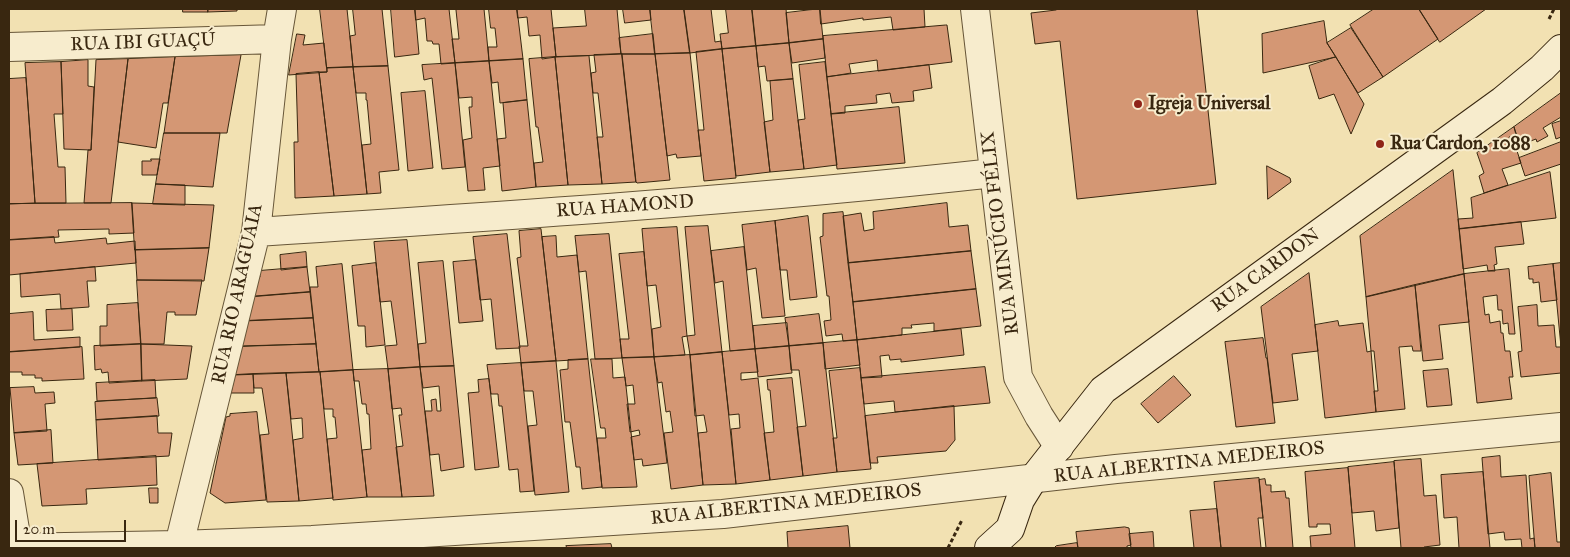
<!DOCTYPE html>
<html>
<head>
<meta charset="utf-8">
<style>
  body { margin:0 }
  #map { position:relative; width:1570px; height:557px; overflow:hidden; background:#f2e1b2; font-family:"IM FELL Great Primer",serif }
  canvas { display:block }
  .frame { position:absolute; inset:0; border:10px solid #392710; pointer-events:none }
  .scale { position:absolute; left:15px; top:520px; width:111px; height:22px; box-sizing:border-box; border:2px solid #392710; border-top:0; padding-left:6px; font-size:15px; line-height:18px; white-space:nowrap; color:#392710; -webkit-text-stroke:4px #f7eccd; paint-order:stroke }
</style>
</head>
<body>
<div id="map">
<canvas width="1570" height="557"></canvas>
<div class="frame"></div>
<div class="scale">20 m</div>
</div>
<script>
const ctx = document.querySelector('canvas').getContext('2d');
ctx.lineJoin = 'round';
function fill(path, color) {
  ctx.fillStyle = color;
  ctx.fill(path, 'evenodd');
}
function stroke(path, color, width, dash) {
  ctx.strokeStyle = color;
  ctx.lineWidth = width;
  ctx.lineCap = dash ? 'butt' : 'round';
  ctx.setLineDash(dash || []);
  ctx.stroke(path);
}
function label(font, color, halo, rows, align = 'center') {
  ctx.font = font + ' "IM FELL Great Primer",serif';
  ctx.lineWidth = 4;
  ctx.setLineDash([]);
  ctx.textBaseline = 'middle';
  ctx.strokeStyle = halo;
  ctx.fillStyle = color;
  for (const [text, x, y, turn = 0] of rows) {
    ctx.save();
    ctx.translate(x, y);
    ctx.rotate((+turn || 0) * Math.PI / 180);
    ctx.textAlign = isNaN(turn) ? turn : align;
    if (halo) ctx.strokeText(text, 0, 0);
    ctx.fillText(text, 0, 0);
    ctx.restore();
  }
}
const building = new Path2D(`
  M183 9H208V12H183Z
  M208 9H237V11L208 12Z
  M320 9H347L353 67 327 68Z
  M353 9H382L388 66 353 67 350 36 355 35Z
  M391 9H415L419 54 395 57Z
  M415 9H449L455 63 441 64 439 44H433L432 41H427L425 18 416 20Z
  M460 9H484L489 61 455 63 452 39H459L456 10Z
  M489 9H517L523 59 489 61 488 47H497L495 28H491Z
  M517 9H551L556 57 542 59 540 35 529 36 527 17 518 18Z
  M585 9H617L621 54 556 57 553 28 586 26Z
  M623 9H650L651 20 625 23Z
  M650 9H684L690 53 655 54Z
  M684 9H711L715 42 721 41 722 49 690 53Z
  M726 9H752L756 46 722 49 720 34 728 33Z
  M752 9H786L789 43 756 46Z
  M820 9H924L925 27 893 30 891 17 863 20V18L821 24Z
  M820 9 823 39 789 43 786 13Z
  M1056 9H1197L1216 184 1077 199 1060 41 1035 44 1031 13 1056 10Z
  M1374 9H1419L1438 39 1383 77 1350 25Z
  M1419 9H1486L1440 42Z
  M1324 21 1327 43 1336 57 1263 73 1262 34Z
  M946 25H947L952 62 878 71 877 60 849 64 851 73 827 77 823 36Z
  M1351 28 1383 77 1358 93 1327 43Z
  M297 34 305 35 303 45 324 43 327 72 289 75Z
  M653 34 655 54H621L619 38Z
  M823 39 825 58 792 63 789 43Z
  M789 43 793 79 767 81 765 66 758 67 756 46Z
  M756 46 770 172 736 176 722 49Z
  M722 49 736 178 704 181 698 130H704L696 52Z
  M690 53 701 156 677 158 676 154 667 156 655 54Z
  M622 54 636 182 602 184 597 137H603L598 93H593L591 73 596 72 594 55Z
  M622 54H655L670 180 637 183 636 182Z
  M241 55 227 133H164L175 57Z
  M589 56 602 184 568 185 555 57Z
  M175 57 168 103H163L156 148 118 142 128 59Z
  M555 57 568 185 536 187 534 163 543 162 538 127H536L529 59Z
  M1336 57 1364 104 1351 134 1334 94 1319 99 1309 66Z
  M128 59 111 203H84L88 150H91L96 60Z
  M523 59 527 100 500 103 498 82 492 83 489 61Z
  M88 60V86L94 87 91 150 64 149 61 62Z
  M489 61 500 166 483 168 485 190 468 191 463 140 472 138 469 107H472V97L459 98 455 63Z
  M61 62 63 114H54L58 167H65L66 203H35L25 63Z
  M825 62 837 165 804 169 798 120 805 119 799 65Z
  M455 63 465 167 442 169 432 78 424 80 422 65Z
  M929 65 932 88 913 91 914 101 892 103 890 93 876 95 877 103 845 106V113L831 114 827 77Z
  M388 66 399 170 379 172 381 193 367 194 362 145 371 144 367 100H366V93H356L353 67Z
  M353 67 367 194 334 196 319 72H327V68Z
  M319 72 334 196 295 198 294 142H298L296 74Z
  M26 78 35 203 9 204V79Z
  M793 79 804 169 770 172 764 122 773 120 770 81Z
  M425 91 433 168 408 171 401 93Z
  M1561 93V117L1543 128 1548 136 1537 142 1536 139 1520 145 1514 127Z
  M527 100 536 187 502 191 497 139 506 138 503 103Z
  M899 107 905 163 837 169 831 114Z
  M1561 121V137L1556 139 1552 124Z
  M1514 127 1516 135 1509 137 1513 148H1516L1521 163 1502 169 1508 185 1484 193 1479 176 1484 173 1477 153Z
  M164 133H220L213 187 156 184Z
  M1561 142V164L1525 176 1519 158Z
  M151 159H160L157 175H142V161H151Z
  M1267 166 1290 178 1291 182 1268 199Z
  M1453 170 1464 274 1366 297 1360 236Z
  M1550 172 1556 218 1459 229 1458 219 1473 218 1471 198Z
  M156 184 185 185V205L153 204Z
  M132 203 134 233 109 234V229L58 230 59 237 9 240V204Z
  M132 203 214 205 209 248 135 250Z
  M947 203 949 227 968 225 971 251 848 263 843 216 861 213 864 231 874 229 873 212Z
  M843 212 857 340 843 341 842 334 826 336 824 321 831 320 829 296H827L820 237 823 236V214Z
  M808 216 817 297 790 300 787 270H780L775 221Z
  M775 221 785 316 762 318 756 268 747 270 742 225Z
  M1521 222 1524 244 1495 247 1497 264 1494 265 1495 271H1488L1487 265 1463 269 1459 229Z
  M708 226 722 352 690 355 687 336 695 335 685 227Z
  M677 227 687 336 682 337 685 355 654 357 652 329 661 327 656 285 647 286 642 229Z
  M541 229 556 361 521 363 519 346H528L517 258 521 257 519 231Z
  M507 234 520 348 496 349 491 299 480 300 473 237Z
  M609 234 622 358 595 359 586 271 579 272 575 236Z
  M556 236 557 257 577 255 588 359 556 361 542 237Z
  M54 237 55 243 106 238 107 244 135 241 136 263 9 275V240Z
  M407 240 420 367 388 369 385 346 397 345 391 301 380 302 374 242Z
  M744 247 755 349 730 351 723 281 715 283 711 251Z
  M209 248 204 281 137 280 135 250Z
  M971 251 976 289 853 302 848 263Z
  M306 252 307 267 281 270 280 255Z
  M644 252 654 357 622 358 620 339H629L619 254Z
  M476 260 483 321 459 323 453 262Z
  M443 261 454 366 420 367 418 344 426 343 418 263Z
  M376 263 385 345 366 347 365 326H358L352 266Z
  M1561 263V347L1553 264Z
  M342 264 353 370 319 372 310 287H318L316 267Z
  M1553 264 1557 300 1541 302 1539 282 1533 283V279H1529L1528 267Z
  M95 267 96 281H87L89 307 61 309 60 294 21 297 20 274Z
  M307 267 310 292 248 297 252 278 260 277 259 271Z
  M1509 269 1515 334H1509L1508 323 1503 324 1502 310H1498L1497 295 1483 297 1485 315 1489 314 1490 323 1500 321 1501 333H1503L1505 351H1510L1513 377H1509L1512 399 1477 403 1464 274Z
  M1309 273 1318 351 1292 354 1298 400 1273 403 1261 307Z
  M1464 274 1469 322 1439 325 1443 359 1423 361 1415 285Z
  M137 280H202L196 315H175V312H167L164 344H141Z
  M1415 285 1421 351H1413L1412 346 1399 347 1405 409 1376 412 1374 391H1378L1374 351H1371L1366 297Z
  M976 289 981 326 934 331V323L911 325 912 328H902V335L857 340 853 302Z
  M310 292 313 318 244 321 248 297Z
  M138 303 141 344 100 346V326H107V305Z
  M1537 305 1538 326 1554 325 1556 347H1561V373L1521 377 1518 352 1522 351 1518 307Z
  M72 309 73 330 47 331 46 310Z
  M33 312 34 340 80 337V347L9 352V314Z
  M819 314 823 343 789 346 785 318Z
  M313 318 316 344 238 346 244 321Z
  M1338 321 1339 326 1363 323 1367 352 1371 351 1376 412 1325 418 1315 325Z
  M787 323 789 346 755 349 753 326Z
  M961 329 964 355 901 362V359L890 360 889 355 880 356 882 377 861 378 857 340Z
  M1263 338 1266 358H1267L1275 423 1236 427 1225 342Z
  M857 340 860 365 825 369 823 343Z
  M823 343 837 472 803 476 797 427 806 426 799 370H791L789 346Z
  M141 344 142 381 109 383 108 372 102 373 101 369 95 370 94 346Z
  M141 344 192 346 187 379 142 381Z
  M316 344 319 372 233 375 238 347Z
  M789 346 792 373 758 377 755 349Z
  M82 347 84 379 42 381V378H35V375H22V372H9V352Z
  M755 349 758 372 741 373V380L758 378 770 480 736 484 731 429 740 428 739 414 729 415 722 352Z
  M722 352 736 484 703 485 698 433 707 432 704 415 695 416 690 355Z
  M690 355 703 485 671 489 664 433 673 432 670 411 666 412 662 382 658 383 654 357Z
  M654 357 667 463 643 466 642 459 634 460 631 437 640 435 639 430 630 432 627 404H635L633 385 626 386 622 358Z
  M588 359 602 487 582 489 580 467H576L570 422H565L560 370 568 369V360Z
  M591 359H612L613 378 625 377 637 487 602 488 597 438H606L605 428H601Z
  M556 361 569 492 535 495 528 426 537 425 533 391H524L521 363Z
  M521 363 534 491 520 492 518 469 509 470 502 406H499L498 394H491L487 365Z
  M454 366 464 467 441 471 439 454 430 455 425 411H432L431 400 436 399 437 411H441L439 386 423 388 420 367Z
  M420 367 434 496 402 497 396 447 403 446 399 415H402L401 408 392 409 388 369Z
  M985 367 990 403 895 412 894 401 864 404 861 378Z
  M860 368 871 469 837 472 833 438H837L829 371Z
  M388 369 402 497H367L362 450 371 449 369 414H367L366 404H362L359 381H354L353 370Z
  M1448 369 1452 405 1427 407 1423 371Z
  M353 370 367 497 333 500 327 439 337 438 335 417H333V409H324L320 372Z
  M320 372 333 498 299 501 293 440 303 438 302 418 291 419 286 373Z
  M286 373 299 501 267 502 260 435 269 434 262 388H254L253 374Z
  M253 374 254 393H231L235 375Z
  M1174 376 1191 395 1158 423 1141 404Z
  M792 378 803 476 770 480 764 433 774 432 770 390H768L767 380Z
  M489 379 499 467 475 470 468 393 479 392 478 380Z
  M155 380 156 398 97 401 96 383Z
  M34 387 35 393 54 392 55 403 45 404 47 431 14 433 10 388Z
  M157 398 159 416 96 420 95 402Z
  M954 406 955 440 946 451 877 457 878 463H870L865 416Z
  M257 412 266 500 225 503 210 493 226 417 230 416V414Z
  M157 416 158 433H172L169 456 98 460 96 420Z
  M51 430 53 463 18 465 14 433Z
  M156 456 157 485 86 489 87 504 42 506 37 464Z
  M1500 456 1501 477 1526 475 1530 539 1534 538 1535 548H1522L1521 539 1505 540 1504 532 1488 534 1482 458Z
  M1421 459 1424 496 1436 495 1440 545 1424 547V548H1401L1394 461Z
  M1394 462 1399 528 1376 531 1374 511 1352 513 1348 467Z
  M1348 468 1355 548H1311L1310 536 1331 534 1330 524H1317V527H1309L1305 472Z
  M1483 472 1490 548H1459L1457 517 1444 518 1441 475Z
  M1551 473 1557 542H1561V548H1535L1529 476Z
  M1259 478 1263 518H1258L1261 548H1221L1214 482Z
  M1265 479 1266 485H1271V492L1285 491 1286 498H1289L1293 548H1266L1259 480Z
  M149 488H158V503H150Z
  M1217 509 1221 548H1194L1190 511Z
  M848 526 850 548H788L787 532Z
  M1125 527 1129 528 1131 545 1127 546V548H1078L1076 532Z
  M1153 532 1154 548H1131L1129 534Z
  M1077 543 1078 548H1054L1056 546Z
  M611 544 612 548H567L566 546Z`);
fill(building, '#d49774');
stroke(building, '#392710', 1);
const street = new Path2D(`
  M975 9 1018 377 1039 416 1059 447
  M9 47 277 39
  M256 232C502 216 749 200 994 173
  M9 493 18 548
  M179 545 256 232 277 39 282 9
  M9 548 179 545 312 540 723 514 1116 469 1561 427`);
const secondary = new Path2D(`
  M989 548 1010 529 1020 500 1033 479 1103 390 1502 101 1542 68 1561 49`);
stroke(street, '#675638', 30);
stroke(secondary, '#392710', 30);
stroke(new Path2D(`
  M1549 19 1554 9
  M948 548 962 520`), '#392710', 3, [4, 2.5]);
stroke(street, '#f7eccd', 28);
stroke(secondary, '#f7eccd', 28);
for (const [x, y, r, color] of [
  [1138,104,5,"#8f2418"],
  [1380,144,5,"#8f2418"]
]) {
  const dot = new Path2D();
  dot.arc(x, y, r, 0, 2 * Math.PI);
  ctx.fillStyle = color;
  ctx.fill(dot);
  stroke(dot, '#f7eccd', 2);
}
label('19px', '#392710', '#f7eccd', [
  ["RUA IBI GUAÇÚ",143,43,-2],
  ["RUA HAMOND",625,207,-4],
  ["RUA MINÚCIO FÉLIX",1001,233,-97],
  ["RUA CARDON",1266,271,-36],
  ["RUA RIO ARAGUAIA",238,294,-78],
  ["RUA ALBERTINA MEDEIROS",1189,463,-6],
  ["RUA ALBERTINA MEDEIROS",786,505,-6]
]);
label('bold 19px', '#392710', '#f7eccd', [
  ["Igreja Universal",1148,104],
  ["Rua Cardon, 1088",1390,144]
], 'left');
</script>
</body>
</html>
